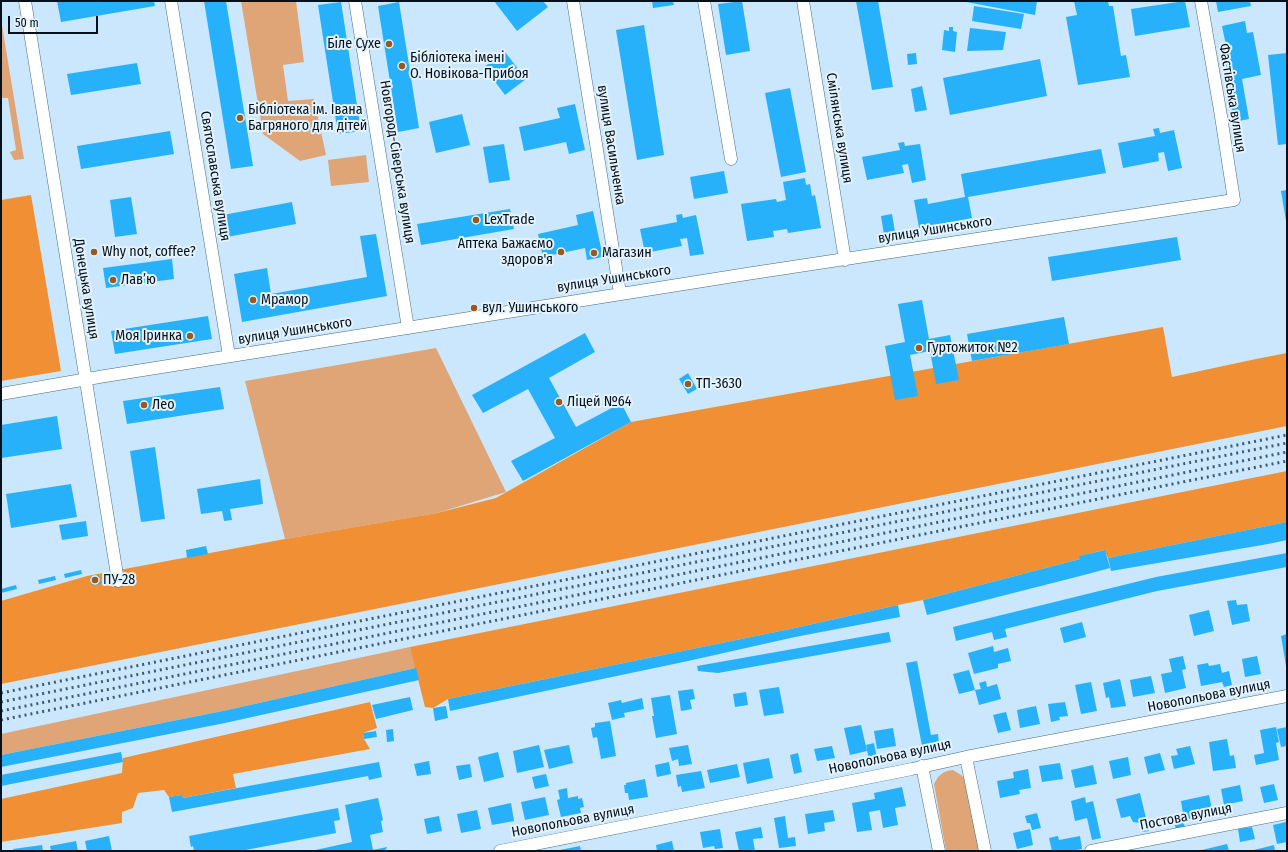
<!DOCTYPE html>
<html>
<head>
<meta charset="utf-8">
<style>
  body { margin:0 }
  #map { position:relative; width:1288px; height:852px; overflow:hidden; background:#cae7fd; font-family:"Fira Sans Condensed",sans-serif }
  canvas { display:block }
  .frame { position:absolute; inset:0; border:2px solid #04111a; pointer-events:none }
  .scale { position:absolute; left:8px; top:16px; width:90px; height:18px; box-sizing:border-box; border:2px solid #04111a; border-top:0; padding-left:5px; font-size:12px; line-height:14px; white-space:nowrap; color:#04111a; -webkit-text-stroke:3px #e3f2fd; paint-order:stroke }
</style>
</head>
<body>
<div id="map">
<canvas width="1288" height="852"></canvas>
<div class="frame"></div>
<div class="scale">50 m</div>
</div>
<script>
const ctx = document.querySelector('canvas').getContext('2d');
ctx.lineJoin = 'round';
function fill(path, color) {
  ctx.fillStyle = color;
  ctx.fill(path, 'evenodd');
}
function stroke(path, color, width, dash) {
  ctx.strokeStyle = color;
  ctx.lineWidth = width;
  ctx.lineCap = dash ? 'butt' : 'round';
  ctx.setLineDash(dash || []);
  ctx.stroke(path);
}
function label(font, color, halo, rows, align = 'center') {
  ctx.font = font + ' "Fira Sans Condensed",sans-serif';
  ctx.lineWidth = 4;
  ctx.setLineDash([]);
  ctx.textBaseline = 'middle';
  ctx.strokeStyle = halo;
  ctx.fillStyle = color;
  for (const [text, x, y, turn = 0] of rows) {
    ctx.save();
    ctx.translate(x, y);
    ctx.rotate((+turn || 0) * Math.PI / 180);
    ctx.textAlign = isNaN(turn) ? turn : align;
    if (halo) ctx.strokeText(text, 0, 0);
    ctx.fillText(text, 0, 0);
    ctx.restore();
  }
}
fill(new Path2D(`
  M241 1H296L304 62 283 65 288 101 314 99 326 155 300 161 263 134Z
  M1 19 24 159 14 160 10 152 16 150 8 98H1Z
  M366 155 369 182 331 186 328 160Z
  M436 348 506 492 437 513 285 539 245 381Z
  M410 647 416 668 223 711 1 755V734Z
  M953 770 961 775 964 778 979 851H946L934 784C938 776 942 771 953 770Z`), '#e0a576');
fill(new Path2D(`
  M31 195 61 371 1 381V200Z
  M1163 327 1172 377 1256 359 1287 353V426L1 684V601L87 576 285 539 437 513 496 498 631 422Z
  M1287 471V522L1108 558 1104 550 1080 556V559L923 600 898 605 795 628 448 699 433 708 425 707 410 647Z
  M370 702 377 728 363 733 364 739 370 749 233 774 236 788 183 798 182 795 169 797 164 790 138 793 133 808 122 812V823L1 842V799L122 773 123 758Z`), '#f08f33');
fill(new Path2D(`
  M57 1H154L155 6 61 22Z
  M204 1H226L253 166 231 169Z
  M494 1H543L548 7 517 31Z
  M652 1H673L674 5 653 8Z
  M742 1 750 51 726 55 718 4Z
  M856 1H878L893 87 872 90Z
  M961 1H1037L1035 15Z
  M1074 1H1108L1109 6H1113L1121 56 1126 55 1130 77 1078 85 1066 17 1077 15Z
  M1185 1 1190 27 1135 36 1131 9Z
  M1216 1H1250L1251 6 1218 12Z
  M341 2 361 131 338 134 318 5Z
  M399 2 419 128 398 132 378 6Z
  M974 6 1024 14 1021 29 972 21Z
  M1245 21 1247 33 1253 32 1261 75 1242 79 1249 119 1234 122 1223 61 1229 60 1222 26Z
  M644 25 664 155 637 160 616 30Z
  M949 27H953V31L957 32 955 52 942 50 944 30 949 31Z
  M970 28 1006 32 1003 50 967 51Z
  M505 52 526 79 505 95 484 67Z
  M916 53 917 64 908 65 907 54Z
  M1287 53V144L1278 145 1268 55Z
  M1040 59 1047 96 950 115 943 78Z
  M137 63 141 84 71 95 67 74Z
  M922 86 927 110 915 112 911 89Z
  M790 88 806 172 781 177 765 93Z
  M575 104 585 150 569 154 566 142 524 151 519 127 560 118 557 108Z
  M462 114 470 145 436 153 429 122Z
  M1159 128 1160 133 1174 130 1182 168 1168 171 1164 152 1158 153 1159 161 1123 168 1118 143 1155 136 1153 129Z
  M170 131 174 154 81 169 77 146Z
  M904 142 905 146 920 144 926 180 912 183 908 164 902 165 904 173 867 180 862 157 900 150 898 143Z
  M504 144 510 180 489 183 483 147Z
  M1101 149 1106 173 968 197 972 218 919 228 914 200 927 198 928 204 965 197 961 174Z
  M724 171 728 193 694 199 690 177Z
  M805 178 806 185 810 184 812 196 815 195 821 228 788 233 787 229 773 231 774 237 747 241 741 204 776 199 777 202 786 200 783 182Z
  M1287 190V221H1286L1281 191Z
  M131 197 137 234 115 237 110 200Z
  M292 202 296 224 227 237 223 215Z
  M510 209 514 229 421 245 417 224Z
  M593 211 603 257 587 260 585 248 543 257 538 234 578 225 576 215Z
  M682 214 683 218 696 215 704 254 690 256 687 238 680 239 682 246 645 253 640 229 677 222 676 215Z
  M892 214 895 232 884 235 881 216Z
  M376 234 387 296 242 322 234 274 267 268 271 294 367 277 360 236Z
  M1177 237 1181 260 1052 281 1048 257Z
  M172 259 174 279 106 288 103 268Z
  M922 300 929 339 950 335 959 380 936 384 930 351 910 355 918 396 895 400 885 346 905 342 898 304Z
  M208 316 212 339 115 354 111 331Z
  M1064 317 1069 344 972 361 967 334Z
  M585 333 595 352 549 378 576 427 621 403 631 422 523 481 511 461 555 438 528 389 483 413 472 395Z
  M688 373 697 389 688 394 679 379Z
  M220 387 224 409 127 424 123 401Z
  M57 416 62 449 1 458V425Z
  M155 447 165 519 141 522 130 451Z
  M260 479 263 504 230 509 232 520 224 521 222 511 201 514 197 489Z
  M71 484 77 517 11 528 6 494Z
  M86 521 88 536 62 540 59 525Z
  M1287 522V540L1268 544 1111 571 1108 558Z
  M206 546 208 554 187 558 186 550Z
  M1105 550 1110 568 1084 575 1083 571 1084 575 927 615 923 600 1080 559 1079 556Z
  M1287 553V567L1157 591 1005 629 1007 637 994 640 992 632 956 641 953 627 1156 577Z
  M81 570 82 574 65 578 64 574Z
  M99 575 101 584 92 585 90 577Z
  M55 576 56 580 39 584 38 580Z
  M16 585 17 589 1 593V589Z
  M1236 600 1237 605 1247 604 1250 621 1232 625 1227 601Z
  M898 605 900 617 795 637 688 661 450 711 448 699 795 628Z
  M1209 610 1214 631 1194 636 1189 615Z
  M1082 622 1086 637 1064 643 1060 628Z
  M889 632 891 642 718 673 698 671 697 666Z
  M1287 634V666H1286L1281 636Z
  M993 646 994 652 1008 648 1011 661 998 664V668L974 674 968 653Z
  M1183 656 1186 669 1182 670 1186 688 1165 693 1161 674 1172 672 1169 659Z
  M1257 656 1261 674 1245 677 1242 659Z
  M917 661 931 735 938 734 939 743 922 746 906 663Z
  M1208 663 1209 666 1220 664 1222 673 1229 671 1232 685 1224 687 1222 682 1201 686 1197 665Z
  M416 668 419 680 225 723 1 767V755L223 711Z
  M969 670 975 690 959 694 953 674Z
  M1151 676 1155 693 1133 697 1130 680Z
  M1120 679 1126 706 1111 708 1109 697 1106 698 1103 683Z
  M986 681 987 687 997 684 1001 699 979 705 975 690 981 689 979 683Z
  M1091 682 1097 711 1081 714 1075 685Z
  M779 687 784 713 764 716 759 690Z
  M693 689 695 699 690 700 692 709 681 711 678 691Z
  M746 692 748 705 735 707 733 694Z
  M670 695 677 734 656 738 652 716H654L651 698Z
  M410 697 413 710 376 719 372 705Z
  M642 698 644 709 624 713 625 717 612 720 608 703 621 700 622 703Z
  M1065 702 1068 716 1059 717 1060 720 1051 722 1048 704Z
  M446 706 448 718 435 721 433 708Z
  M1036 706 1040 724 1020 728 1017 710Z
  M1006 712 1011 730 998 733 993 715Z
  M610 721 616 756 601 759 597 737 593 738 591 728 595 727V723Z
  M861 725 867 751 850 755 844 728Z
  M1276 727 1279 742 1276 743 1279 760 1256 765 1254 755 1264 753 1260 730Z
  M1287 727V746L1281 747 1277 729Z
  M893 728 896 746 877 749 874 731Z
  M393 729 394 741 387 742 386 730Z
  M376 731 377 737 364 739 363 733Z
  M1227 739 1230 756 1234 755 1236 768 1213 771 1209 742Z
  M874 743 877 758 869 760 866 745Z
  M539 745 544 767 517 773 513 751Z
  M569 745 573 763 549 769 544 750Z
  M688 745 692 764 679 766 678 759 672 761 669 748Z
  M832 746 835 758 817 761 814 749Z
  M1190 746 1195 764 1174 769 1171 756 1178 755 1176 749Z
  M121 752 123 762 1 786V775Z
  M498 752 504 777 484 782 478 757Z
  M798 753 802 772 794 774 790 755Z
  M1160 753 1165 770 1148 774 1144 757Z
  M1128 757 1131 775 1113 779 1109 761Z
  M769 758 773 778 747 784 743 763Z
  M429 761 431 774 417 776 414 764Z
  M379 762 382 777 369 780 368 776 172 812 169 797 182 795 183 798Z
  M669 762 671 774 657 777 655 765Z
  M1060 763 1063 779 1042 782 1039 766Z
  M470 764 472 777 459 780 456 766Z
  M737 764 740 777 710 783 707 770Z
  M1093 765 1097 784 1075 788 1071 770Z
  M1028 769 1031 788 1019 790 1020 794 1000 798 997 781 1014 778 1013 772Z
  M701 771 705 788 682 792 681 786 678 787 676 775Z
  M546 774 549 786 535 789 532 777Z
  M645 779 648 797 629 800 628 793H625L624 785H626V783Z
  M1274 784 1278 800 1264 803 1260 787Z
  M1240 785 1243 801 1224 805 1221 789Z
  M902 787 906 806 895 808 898 825 883 828 880 810 869 812 872 830 857 832 852 803 875 799 874 793Z
  M567 788 568 798 578 796V799L582 798 584 807 580 808 581 813 561 817 557 800 560 799 558 790Z
  M1140 793 1149 831 1142 832 1140 823 1133 822 1130 816 1121 818 1116 799Z
  M1209 795 1213 814 1184 820 1181 801Z
  M545 797 549 815 525 820 521 802Z
  M1085 797 1086 803 1093 801 1101 838 1092 840 1087 818 1075 821 1071 801Z
  M378 798 383 820 381 821 383 832 370 835 373 850 387 847 385 851H311L352 842 345 805Z
  M511 803 514 821 492 825 488 808Z
  M338 808 340 820 334 821 336 833 240 851H194L193 846 191 847 189 836Z
  M477 810 481 829 461 833 457 814Z
  M833 810 835 821 824 823 825 831 808 834 805 814Z
  M1037 813 1041 828 1032 830 1030 823H1027L1025 816Z
  M1182 815 1185 828 1176 830 1173 817Z
  M439 816 442 831 427 834 424 819Z
  M785 816 788 838 795 837 796 846 779 848 774 818Z
  M1286 822 1287 842 1277 844 1273 825Z
  M761 827 763 838 753 839 755 851H739L735 832Z
  M1252 827 1255 839 1240 842 1238 829Z
  M720 829 723 848 715 849 714 846 703 848 700 832Z
  M1030 829 1033 845 1017 849 1013 833Z
  M109 836 112 851H87L85 841Z
  M1058 836 1059 840 1080 836 1082 849 1071 851H1052L1049 838Z
  M76 841 78 851H51L50 846Z
  M672 841 674 851H657L656 845Z
  M1227 844 1229 851H1202V850Z
  M42 845 43 851H14L13 849Z
  M1274 845 1275 851H1254V850Z
  M580 846 581 851H560V850Z`), '#27b1fb');
const minor = new Path2D(`
  M25 1 118 581
  M171 1 229 356
  M355 1 408 328
  M573 1 620 293
  M704 1 731 159
  M803 1 845 260
  M1 394 105 376 753 273 1234 200 1220 110 1201 1
  M966 757 985 851
  M922 766 939 851
  M500 851 912 769 966 757 1287 696
  M1091 851 1287 813`);
stroke(minor, '#476980', 13);
stroke(minor, '#fff', 12);
stroke(new Path2D(`
  M1 693 1287 435
  M1 702 1287 443
  M1 711 1287 452
  M1 720 1287 461`), '#475967', 3, [2, 4]);
for (const [x, y, r, color] of [
  [389,44,4,"#97591f"],
  [402,66,4,"#97591f"],
  [240,118,4,"#97591f"],
  [476,220,4,"#97591f"],
  [94,252,4,"#97591f"],
  [561,252,4,"#97591f"],
  [594,253,4,"#97591f"],
  [113,280,4,"#97591f"],
  [253,300,4,"#97591f"],
  [474,308,4,"#97591f"],
  [190,336,4,"#97591f"],
  [919,348,4,"#97591f"],
  [688,384,4,"#97591f"],
  [559,402,4,"#97591f"],
  [144,405,4,"#97591f"],
  [95,580,4,"#97591f"]
]) {
  const dot = new Path2D();
  dot.arc(x, y, r, 0, 2 * Math.PI);
  ctx.fillStyle = color;
  ctx.fill(dot);
  stroke(dot, '#e3f2fd', 1.5);
}
label('14px', '#04111a', '#e3f2fd', [
  ["Біле Сухе",381,44,"right"],
  ["Бібліотека імені",410,58],
  ["О. Новікова-Прибоя",410,74],
  ["Бібліотека ім. Івана",248,110],
  ["Багряного для дітей",248,126],
  ["LexTrade",484,220],
  ["Аптека Бажаємо",553,244,"right"],
  ["здоров'я",553,260,"right"],
  ["Why not, coffee?",102,252],
  ["Магазин",602,253],
  ["Лав’ю",121,280],
  ["Мрамор",261,300],
  ["вул. Ушинського",482,308],
  ["Моя Іринка",182,336,"right"],
  ["Гуртожиток №2",927,348],
  ["ТП-3630",696,384],
  ["Ліцей №64",567,402],
  ["Лео",152,405],
  ["ПУ-28",103,580]
], 'left');
label('14px', '#04111a', '#e3f2fd', [
  ["Фастівська вулиця",1232,98,81],
  ["Смілянська вулиця",839,128,81],
  ["вулиця Васильченка",611,145,81],
  ["Новгород-Сіверська вулиця",397,162,81],
  ["Святославська вулиця",215,176,81],
  ["вулиця Ушинського",935,230,-9],
  ["вулиця Ушинського",614,279,-9],
  ["Донецька вулиця",86,289,81],
  ["вулиця Ушинського",295,331,-9],
  ["Новопольова вулиця",1209,696,-11],
  ["Новопольова вулиця",890,757,-12],
  ["Постова вулиця",1186,817,-11],
  ["Новопольова вулиця",573,821,-11]
]);
</script>
</body>
</html>
